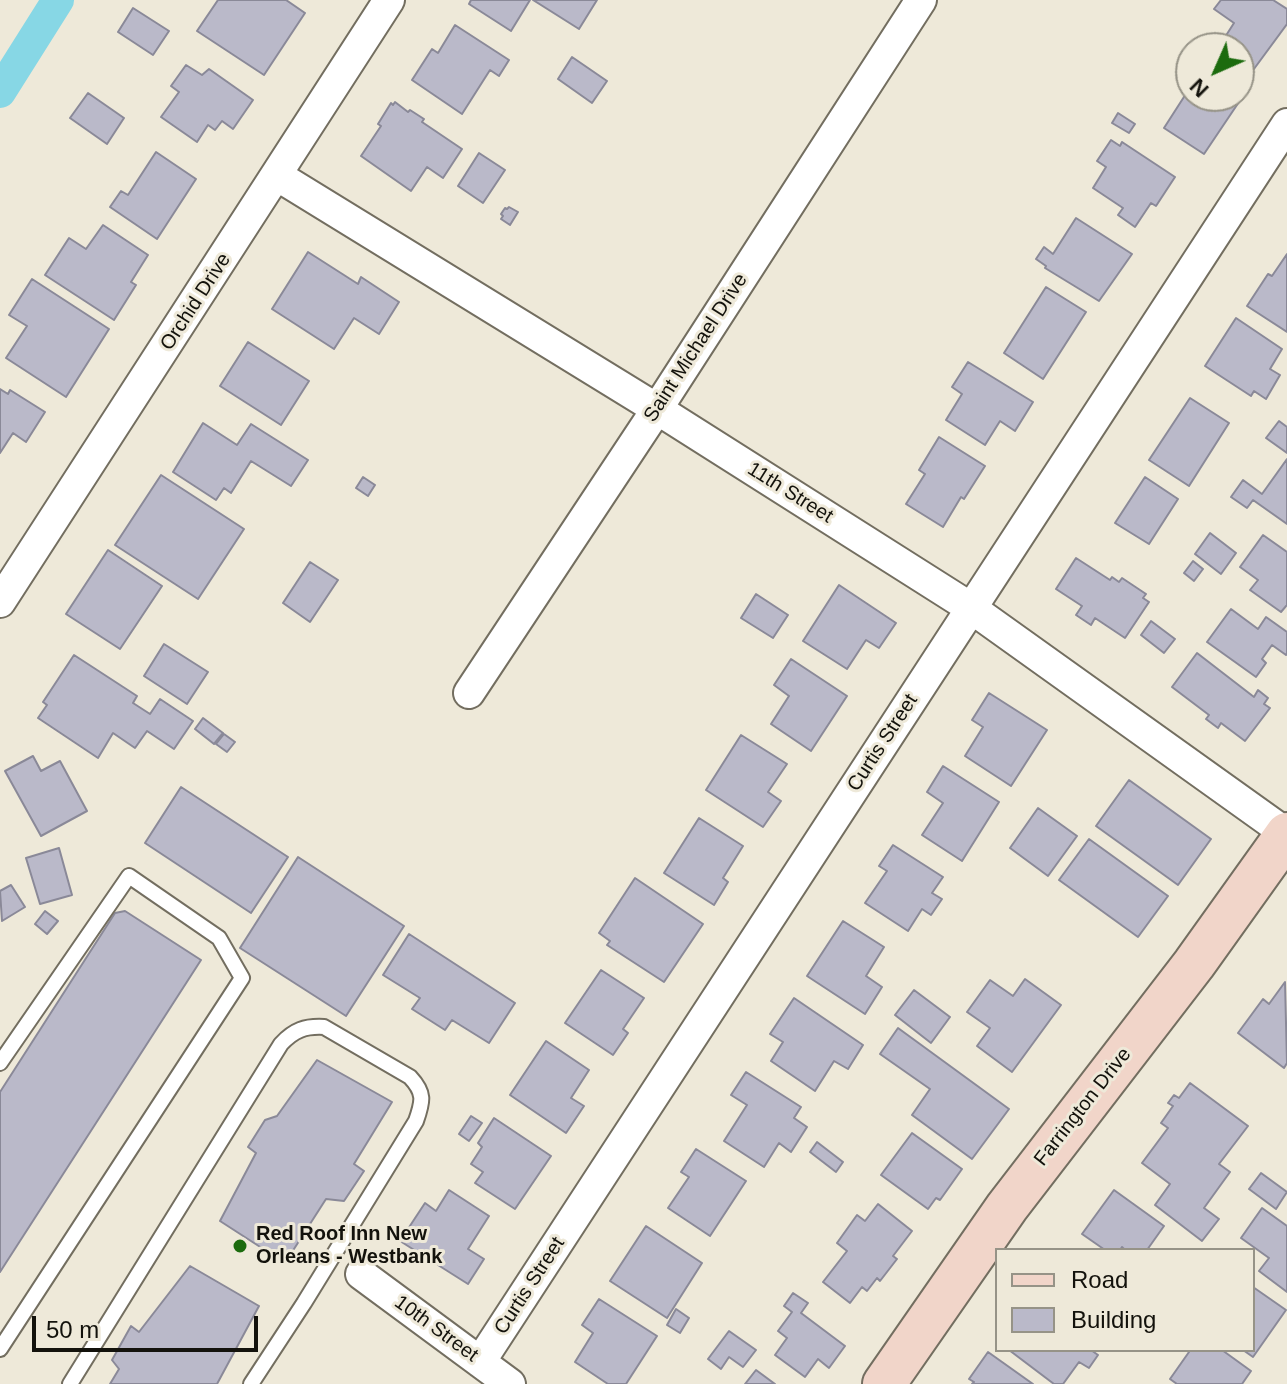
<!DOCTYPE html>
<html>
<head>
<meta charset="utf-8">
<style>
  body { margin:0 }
  #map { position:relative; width:1287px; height:1384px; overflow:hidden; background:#eee9d9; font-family:Arial,sans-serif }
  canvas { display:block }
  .legend { position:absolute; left:995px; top:1248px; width:260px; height:104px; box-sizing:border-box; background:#eee9d9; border:2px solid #969387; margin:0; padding:10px 14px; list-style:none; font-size:24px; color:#13120c }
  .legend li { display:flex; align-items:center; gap:16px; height:40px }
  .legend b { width:40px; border:2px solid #969387 }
  .north { position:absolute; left:1175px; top:32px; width:80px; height:80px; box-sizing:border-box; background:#eee9d9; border:2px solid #969387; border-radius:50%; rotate:225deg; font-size:22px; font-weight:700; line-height:32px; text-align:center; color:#13120c }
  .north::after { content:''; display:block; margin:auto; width:28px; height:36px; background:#1c6b0e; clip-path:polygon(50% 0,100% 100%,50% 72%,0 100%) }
  .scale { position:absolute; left:32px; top:1316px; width:226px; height:36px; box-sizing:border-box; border:4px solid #13120c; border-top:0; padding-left:10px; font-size:24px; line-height:28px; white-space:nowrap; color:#13120c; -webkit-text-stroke:6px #eee9d9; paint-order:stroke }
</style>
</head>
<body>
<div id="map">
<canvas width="1287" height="1384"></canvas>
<ul class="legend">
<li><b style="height:10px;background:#f1d5c9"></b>Road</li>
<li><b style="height:22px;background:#bab9c9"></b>Building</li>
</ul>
<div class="north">N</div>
<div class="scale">50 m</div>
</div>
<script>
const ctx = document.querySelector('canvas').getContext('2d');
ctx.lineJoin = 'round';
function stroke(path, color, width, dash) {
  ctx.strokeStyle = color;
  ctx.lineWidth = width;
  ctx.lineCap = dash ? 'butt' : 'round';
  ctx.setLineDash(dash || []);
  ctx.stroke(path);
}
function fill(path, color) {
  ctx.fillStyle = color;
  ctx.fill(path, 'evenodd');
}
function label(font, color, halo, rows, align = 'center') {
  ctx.font = font + ' Arial,sans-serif';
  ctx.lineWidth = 6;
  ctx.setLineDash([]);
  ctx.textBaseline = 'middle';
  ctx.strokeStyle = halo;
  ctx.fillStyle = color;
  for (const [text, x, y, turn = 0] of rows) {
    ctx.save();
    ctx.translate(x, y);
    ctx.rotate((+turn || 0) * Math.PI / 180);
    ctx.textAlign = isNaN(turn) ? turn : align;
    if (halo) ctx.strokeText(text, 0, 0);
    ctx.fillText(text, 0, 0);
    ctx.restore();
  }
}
stroke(new Path2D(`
  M0 92 58 0`), '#87d7e5', 32);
const building = new Path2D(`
  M218 0H286L305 13 264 75 197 31Z
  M471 0H530L511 31 469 4Z
  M533 0H597L579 29Z
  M1221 0H1273L1287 9V24L1251 73 1246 70 1239 80V48H1218L1234 23 1214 9Z
  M133 8 169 31 153 55 118 32Z
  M455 25 509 60 499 76 490 70 462 114 412 80 432 49 438 53Z
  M572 57 607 81 592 103 558 79Z
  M186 65 202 75 209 69 253 100 233 129 222 121 215 130 208 125 197 142 161 117 179 92 171 86Z
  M1191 86V96H1239V89L1245 93 1204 154 1164 128Z
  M88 93 124 118 107 144 70 118Z
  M395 102 408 112 410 110 424 119 422 122 462 149 443 178 427 167 411 191 361 156 381 126 378 124 391 103 393 105Z
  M1118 113 1135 124 1129 133 1112 123Z
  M1111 140 1120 146 1122 142 1175 177 1156 206 1151 203 1135 227 1118 215 1123 208 1093 188 1106 167 1097 161Z
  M156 152 196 179 157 239 110 207 121 191 128 195Z
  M479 153 505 170 483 203 458 186Z
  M509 207 518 212 510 225 501 219 503 216 501 214 505 208 507 209Z
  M1076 218 1132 254 1099 301 1045 268 1046 266 1036 259 1044 247 1053 254Z
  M103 225 148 255 131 282 136 285 114 320 45 275 69 238 86 249Z
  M308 252 358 284 361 277 399 302 379 334 354 318 334 349 272 309Z
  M1287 254V332L1247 306 1268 274 1272 276Z
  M32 279 109 329 66 397 6 358 27 326 9 315Z
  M1046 287 1086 312 1043 379 1004 353Z
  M1236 318 1282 349 1270 369 1280 375 1266 399 1254 391 1251 396 1205 366Z
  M248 342 309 381 281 425 220 386Z
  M968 362 1033 402 1015 431 1000 421 985 445 946 420 962 394 952 387Z
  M0 389 8 394 10 390 45 412 26 442 13 433 0 453Z
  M1190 398 1229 423 1189 486 1149 460Z
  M1279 421 1287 427V453L1266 438Z
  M203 423 237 445 251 424 308 460 291 486 251 461 231 493 224 488 216 500 173 472Z
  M939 437 985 466 964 499 961 497 943 527 906 504 925 474 919 470Z
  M1287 459V524L1253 500 1247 508 1231 497 1243 480 1262 494Z
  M161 475 244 529 198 599 115 545Z
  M363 477 375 485 368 496 356 488Z
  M1145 477 1178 499 1149 544 1115 523Z
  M1210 533 1236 553 1221 574 1195 554Z
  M1263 535 1287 552V605L1281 612 1250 590 1258 580 1240 567Z
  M108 550 162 586 120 649 66 614Z
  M1076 558 1110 580 1112 577 1119 582 1122 578 1146 594 1143 598 1149 602 1125 638 1095 618 1091 625 1076 615 1082 606 1056 589Z
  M1193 561 1203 569 1194 581 1184 573Z
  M310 562 338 580 310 622 283 603Z
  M839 585 896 623 879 648 866 640 847 669 803 641Z
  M756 594 788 615 773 638 741 618Z
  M1231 609 1258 629 1266 617 1287 632V653L1286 655 1272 645 1262 659 1266 663 1256 677 1207 642Z
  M1151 621 1175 639 1164 653 1141 635Z
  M164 644 208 672 187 704 144 676Z
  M1197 653 1254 697 1258 690 1268 698 1264 704 1270 708 1245 741 1221 723 1218 728 1206 719 1209 715 1172 687Z
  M74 655 137 696 133 703 150 714 160 699 193 721 174 749 147 731 135 748 113 733 98 758 38 718 47 705 43 702Z
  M791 659 847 696 811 751 771 724 789 696 774 685Z
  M989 693 1047 730 1011 786 965 756 983 727 972 720Z
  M203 718 223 733 214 744 195 729Z
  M224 734 235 742 227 752 216 744Z
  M741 735 787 764 768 792 781 801 763 827 706 790Z
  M33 756 41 771 60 761 87 811 41 836 5 771Z
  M943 766 999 802 962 861 922 835 943 803 927 792Z
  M1129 780 1211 839 1178 885 1096 826Z
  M181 787 288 857 251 913 145 843Z
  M1038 808 1077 836 1048 876 1010 848Z
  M699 818 743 846 723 878 728 882 714 905 664 873Z
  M1089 839 1168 896 1138 937 1059 880Z
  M893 845 943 877 932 893 942 899 931 915 922 909 908 931 865 903 887 871 879 866Z
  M59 848 72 895 40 904 26 858Z
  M298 857 404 926 346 1016 240 948Z
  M635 878 703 924 664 982 607 945 610 941 599 933Z
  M11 885 25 907 2 921 0 891Z
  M45 911 58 921 47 934 35 924Z
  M125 911 201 960 0 1272V1092L115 913Z
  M843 921 884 947 866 976 882 987 865 1014 807 976Z
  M409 934 515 1003 489 1043 452 1020 445 1030 412 1009 420 998 383 975Z
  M601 970 644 998 623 1029 628 1033 613 1055 565 1023Z
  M1025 979 1061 1005 1012 1072 977 1046 990 1028 967 1012 990 980 1013 996Z
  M1285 982 1287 1063 1284 1068 1238 1033 1263 999 1269 1004Z
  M914 990 950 1017 931 1043 895 1015Z
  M794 998 863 1045 848 1069 834 1061 815 1091 771 1061 783 1042 770 1034Z
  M898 1028 1009 1109 972 1159 912 1115 930 1089 880 1054Z
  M546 1041 589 1070 571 1098 584 1106 566 1133 510 1095Z
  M317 1060 392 1102 354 1164 364 1171 344 1201 326 1199 285 1263 220 1221 256 1153 248 1147 265 1120 277 1116Z
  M746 1072 801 1107 794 1118 807 1127 791 1152 779 1143 764 1167 724 1141 747 1105 731 1095Z
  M1190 1083 1248 1126 1219 1164 1230 1172 1204 1208 1219 1219 1202 1241 1155 1205 1170 1184 1142 1163 1168 1128 1161 1123 1173 1106 1168 1103 1174 1095 1179 1098Z
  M471 1116 482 1123 469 1141 459 1134Z
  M494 1118 551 1156 515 1209 475 1183 483 1172 471 1164 482 1147 478 1143Z
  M912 1133 962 1169 940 1200 936 1198 928 1209 881 1175Z
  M817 1142 843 1162 836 1172 810 1152Z
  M696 1149 746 1181 710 1236 668 1208 689 1177 681 1172Z
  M1261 1173 1287 1192 1276 1209 1249 1189Z
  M449 1190 489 1216 468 1249 484 1259 468 1284 400 1241 425 1203 436 1211Z
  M1114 1190 1164 1226 1147 1250H1125L1122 1247 1120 1250H1105L1082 1234Z
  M878 1204 912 1231 893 1256 897 1259 880 1281 877 1278 867 1291 862 1287 850 1303 823 1282 847 1251 837 1243 857 1215 865 1221Z
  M1262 1208 1287 1226V1292L1259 1271 1269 1258 1241 1238Z
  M646 1226 702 1263 667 1318 610 1281Z
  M190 1266 259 1306 217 1384H110L119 1369 112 1360 131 1326 139 1332Z
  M1253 1287 1286 1310 1253 1357 1243 1350H1253Z
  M793 1293 808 1303 801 1313 845 1346 829 1368 818 1359 805 1377 775 1355 787 1338 778 1331 792 1312 784 1306Z
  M599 1299 657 1336 626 1384H608L575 1362 593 1333 582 1325Z
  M676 1309 689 1318 680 1333 667 1325Z
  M729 1331 756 1350 743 1367 729 1357 721 1369 708 1359Z
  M1009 1350H1091L1098 1355 1089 1368 1079 1362 1063 1384H1054Z
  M1186 1350H1222L1251 1371 1242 1384H1177L1170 1379 1189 1352Z
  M988 1352 1033 1384H972L974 1382 969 1379Z
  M756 1370 775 1384H745Z`);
fill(building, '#bab9c9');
stroke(building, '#8a8998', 2);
const lane = new Path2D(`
  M0 1063 129 876 219 938 242 978 0 1349
  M70 1384 281 1044C294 1030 305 1026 324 1027L410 1077C425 1093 423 1101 416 1121L304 1303 251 1384`);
const street = new Path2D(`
  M278 176 657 409 971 608 1287 834
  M0 602 389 0
  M469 693 657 409 921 0
  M361 1274 510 1384
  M480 1362 1287 124`);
const secondary = new Path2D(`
  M884 1384 1007 1207 1194 964 1287 834`);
stroke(lane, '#736e60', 18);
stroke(street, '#736e60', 34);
stroke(secondary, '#736e60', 46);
stroke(lane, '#fff', 14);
stroke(street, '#fff', 30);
stroke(secondary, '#f1d5c9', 42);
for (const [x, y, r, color] of [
  [240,1246,8,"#1c6b0e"]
]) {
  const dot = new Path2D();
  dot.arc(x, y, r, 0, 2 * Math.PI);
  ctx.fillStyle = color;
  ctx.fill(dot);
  stroke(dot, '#eee9d9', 3);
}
label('20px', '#13120c', '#eee9d9', [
  ["Orchid Drive",196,302,-57],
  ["Saint Michael Drive",696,348,-57],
  ["11th Street",790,493,32],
  ["Curtis Street",883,743,-57],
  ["Farrington Drive",1083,1107,-52],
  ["Curtis Street",530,1286,-57],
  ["10th Street",436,1329,36]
]);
label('bold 20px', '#13120c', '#eee9d9', [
  ["Red Roof Inn New",256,1234],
  ["Orleans - Westbank",256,1257]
], 'left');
</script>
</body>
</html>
